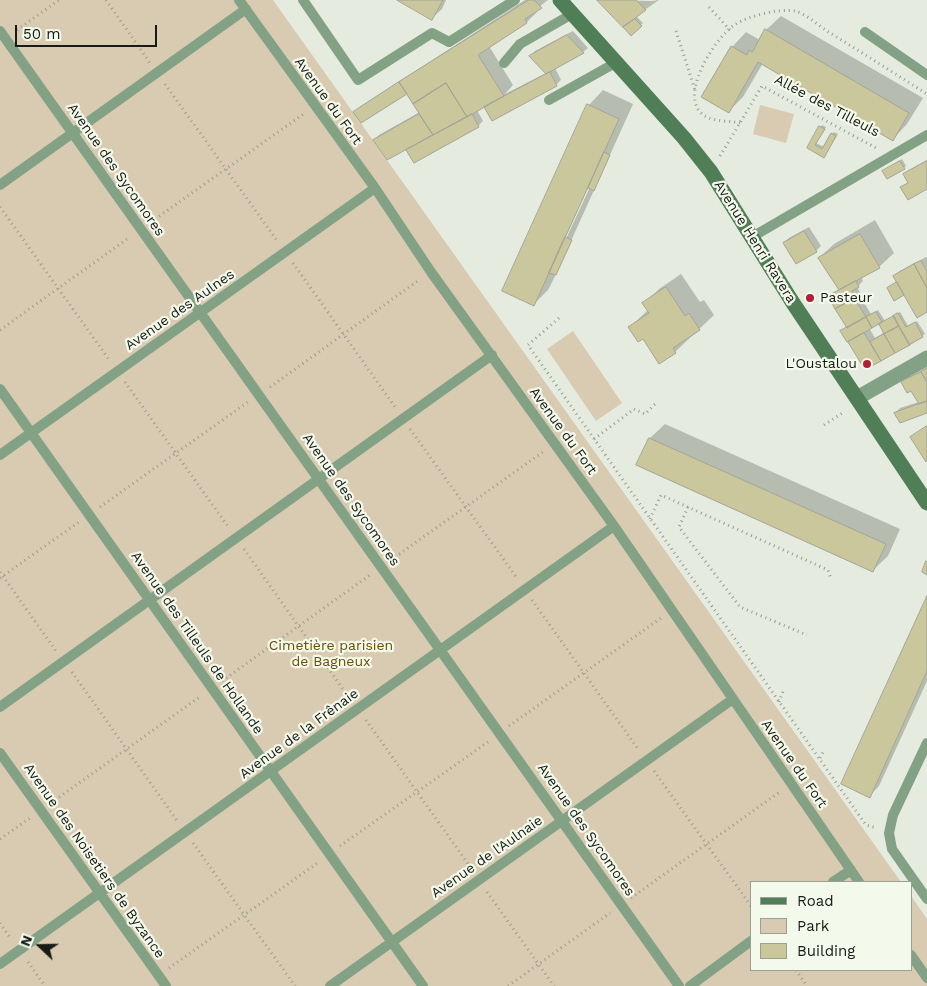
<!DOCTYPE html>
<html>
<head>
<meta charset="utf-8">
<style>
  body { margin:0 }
  #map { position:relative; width:927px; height:986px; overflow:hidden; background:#e5ebde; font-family:"Work Sans",sans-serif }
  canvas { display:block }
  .legend { position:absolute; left:750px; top:881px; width:162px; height:90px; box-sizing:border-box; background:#f3f9eb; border:1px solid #9ba095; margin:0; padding:6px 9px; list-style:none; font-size:15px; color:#181a15 }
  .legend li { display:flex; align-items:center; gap:10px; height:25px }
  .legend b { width:25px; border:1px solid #9ba095 }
  .north { position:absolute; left:15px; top:921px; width:50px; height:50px; -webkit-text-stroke:4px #f3f9eb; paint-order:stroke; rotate:291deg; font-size:14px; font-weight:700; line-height:20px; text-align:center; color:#181a15 }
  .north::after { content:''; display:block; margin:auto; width:18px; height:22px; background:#181a15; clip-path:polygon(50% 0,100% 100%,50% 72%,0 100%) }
  .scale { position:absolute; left:15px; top:25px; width:142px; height:22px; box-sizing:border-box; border:2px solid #181a15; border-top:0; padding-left:6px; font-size:15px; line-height:18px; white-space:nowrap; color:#181a15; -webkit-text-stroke:4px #f3f9eb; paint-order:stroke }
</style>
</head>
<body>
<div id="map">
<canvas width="927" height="986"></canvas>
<ul class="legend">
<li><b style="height:6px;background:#507e56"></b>Road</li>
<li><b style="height:14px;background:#d9cbb1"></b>Park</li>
<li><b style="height:14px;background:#cac79c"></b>Building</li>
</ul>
<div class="north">N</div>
<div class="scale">50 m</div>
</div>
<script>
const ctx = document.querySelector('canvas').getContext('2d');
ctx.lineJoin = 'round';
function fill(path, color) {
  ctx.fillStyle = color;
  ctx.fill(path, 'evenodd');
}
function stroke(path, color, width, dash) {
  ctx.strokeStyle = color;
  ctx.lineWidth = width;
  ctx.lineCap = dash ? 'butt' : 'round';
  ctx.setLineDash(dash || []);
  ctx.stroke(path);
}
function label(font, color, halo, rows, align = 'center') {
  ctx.font = font + ' "Work Sans",sans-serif';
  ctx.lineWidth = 4.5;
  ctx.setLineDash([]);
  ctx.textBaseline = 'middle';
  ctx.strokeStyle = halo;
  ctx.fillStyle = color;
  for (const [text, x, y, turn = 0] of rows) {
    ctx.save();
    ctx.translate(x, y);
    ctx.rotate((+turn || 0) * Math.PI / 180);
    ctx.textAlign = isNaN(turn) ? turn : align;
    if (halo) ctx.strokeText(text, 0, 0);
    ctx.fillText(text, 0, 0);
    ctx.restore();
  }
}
fill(new Path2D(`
  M0 0H273L901 882H751V970H911V896L927 919V986H0Z
  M760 105 794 114 786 143 753 134Z
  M573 331 622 403 596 421 547 349Z`), '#d9cbb1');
fill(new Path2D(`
  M400 0H446L442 9 431 19Z
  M525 0H548L535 10 537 12 527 22 489 46 513 85 505 94 546 73 531 56 535 51 573 31 588 48 583 52 555 68 561 80 556 85 490 104 477 110 483 121 478 126 414 161 407 148 375 140 379 135 420 112 407 92 355 112 360 107Z
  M599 0 652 1 659 0 636 16 643 23 631 34Z
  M781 16 923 98 907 124 893 139 763 63 743 97 728 112 732 47 746 32 760 40 766 30Z
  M603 90 633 104 557 272 548 290 534 304 504 291 589 105ZM587 187H590L564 243 562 242Z
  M822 125 826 127 816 143 824 147 832 134 834 132 838 134 826 154 808 147Z
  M902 159 906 166 904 168 884 171Z
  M927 160V188H902L908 182 905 175 909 170Z
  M875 220 894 253 879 267 861 277 863 281 857 287 860 292 858 293 871 314 878 310 885 321 900 312 908 326 917 321 925 334 870 366 863 364 842 331 847 326 830 297 840 289 819 258 834 244ZM879 323 885 332 875 338 869 328Z
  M809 227 821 246 816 251 797 262 784 243 789 238Z
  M926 257 927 258V311L898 282 895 276 900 271Z
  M681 274 700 302 704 300 714 315 675 352 643 338 630 327 648 310 644 304 659 289Z
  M927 367V412L895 413 900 408 919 402 912 389 903 383 908 378Z
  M665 424 900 529 888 556 873 570 638 465 650 438Z
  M927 599V681L879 786 869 796Z`), '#0003');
const building = new Path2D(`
  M397 0H443L432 20Z
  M529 0H534L542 8 525 19 527 23 478 55 504 96 467 117 446 83 413 104 399 82Z
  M597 0H636L646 10 623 27Z
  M635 19 642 26 631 36 623 27Z
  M765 29 909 113 893 141 758 62 729 113 701 97 731 46 747 55 749 50 752 52Z
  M567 35 584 53 546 74 529 56Z
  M550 72 557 86 492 121 484 107Z
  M399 82 407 94 361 123 353 112Z
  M446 83 467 117 433 135 413 104Z
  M587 104 619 119 534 306 502 291Z
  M419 114 433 135 387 160 373 140Z
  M472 114 479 127 414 163 406 150Z
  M819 126 825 129 815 145 822 149 831 133 836 136 824 158 807 148Z
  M604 152 610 155 594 191 588 188Z
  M900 161 905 169 887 179 882 171Z
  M927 161V189L908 200 900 187 908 183 903 174Z
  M804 231 817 252 796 264 783 243Z
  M860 234 880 268 839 290 818 258Z
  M565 237 572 240 556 275 549 273Z
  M921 261 927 271V288L914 264Z
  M914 264 927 288V312L917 318 893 276Z
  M856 281 859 287 852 291 855 298 835 309 828 296Z
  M897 282 904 295 894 301 887 288Z
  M666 287 685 316 689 313 700 330 673 348 676 353 659 364 643 339 638 342 628 327 649 313 642 303Z
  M854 298 866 317 847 328 835 309Z
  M876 312 882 322 872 328 866 317Z
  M898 313 906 327 915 322 923 337 909 345 893 316Z
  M894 316 899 326 884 334 879 324Z
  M866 317 872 328 847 342 840 331Z
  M899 326 910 345 895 353 884 334Z
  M864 333 881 361 870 367 862 365 848 342Z
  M884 334 895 353 881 361 870 342Z
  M927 368V382L921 372Z
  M921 372 927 382V401L919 404 911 391 907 393 901 382Z
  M927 401V413L900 423 894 413Z
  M927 426V461L926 462 910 437Z
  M649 438 886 544 873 572 636 465Z
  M926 561 927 562V575L922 572Z
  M927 596V671L870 798 841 784Z`);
fill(building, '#cac79c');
stroke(building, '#a4a496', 1);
stroke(new Path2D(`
  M106 0 150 63
  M709 7 730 30
  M17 30 59 0
  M676 31 695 90
  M165 84 278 242
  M740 123C727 120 711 123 700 112 681 91 716 36 736 24 749 16 779 8 795 11 806 14 818 25 827 31 861 52 894 73 927 94
  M720 156 762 86 878 149
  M0 207 110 361
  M151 222 305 113
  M293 263 395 407
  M559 318 528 345 866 825 877 828
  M0 330 130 237
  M125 382 229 528
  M270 387 419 280
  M824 425 844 412
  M410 429 517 578
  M594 439 634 409 645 414 656 403
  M100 507 248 402
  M688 507 679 527 740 607 807 635
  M650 519 661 495 828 570 831 578
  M244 549 350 699
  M391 560 543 452
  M0 572 56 651
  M0 578 79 522
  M532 600 638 749
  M72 672 178 822
  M222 681 370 575
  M779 702 784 689
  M366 720 471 868
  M509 726 661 618
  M820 758 824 750
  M654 771 751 906
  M51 803 201 696
  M0 839 30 818
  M193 843 295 986
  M340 846 488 742
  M487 892 554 986
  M631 898 781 791
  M0 923 11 939
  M28 962 45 986
  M169 968 319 862
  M796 970 807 986
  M508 986 610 913`), '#979c92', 3, [1, 4]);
stroke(new Path2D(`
  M239 0 375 188 431 272 614 526 859 882
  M303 0 358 80 432 33 449 42 515 0
  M0 31 679 986
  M865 32 927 75
  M504 63 520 44 572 14
  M549 100 617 62
  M0 185 246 9
  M752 237 927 135
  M0 389 423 986
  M0 455 375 188
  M0 707 492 355
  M927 743 893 815 889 833 892 849 927 899
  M0 753 166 986
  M833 882 851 870
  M911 955 927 978
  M0 964 614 526
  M330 986 733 699
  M690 986 751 941`), '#83a185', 10);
stroke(new Path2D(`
  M857 398 927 358`), '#83a185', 15);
stroke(new Path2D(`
  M560 0 684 138 711 172 793 303 927 503`), '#507e56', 15);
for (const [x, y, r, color] of [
  [810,298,5,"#b21f36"],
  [867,364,5,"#b21f36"]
]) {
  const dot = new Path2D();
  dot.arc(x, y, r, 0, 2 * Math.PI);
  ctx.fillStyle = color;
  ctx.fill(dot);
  stroke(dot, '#f3f9eb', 2);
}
label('14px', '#181a15', '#f3f9eb', [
  ["Avenue du Fort",328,101,54],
  ["Allée des Tilleuls",827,106,28],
  ["Avenue des Sycomores",116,170,55],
  ["Avenue Henri Ravera",755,242,58],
  ["Avenue des Aulnes",180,310,-35],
  ["Avenue du Fort",563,431,54],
  ["Avenue des Sycomores",351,500,55],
  ["Avenue des Tilleuls de Hollande",197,643,55],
  ["Avenue de la Frênaie",299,734,-36],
  ["Avenue du Fort",794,764,55],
  ["Avenue des Sycomores",586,830,55],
  ["Avenue de l'Aulnaie",487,857,-35],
  ["Avenue des Noisetiers de Byzance",94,861,55]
]);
label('14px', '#181a15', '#f3f9eb', [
  ["Pasteur",820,298],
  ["L'Oustalou",857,364,"right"]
], 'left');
label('14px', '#6b4f09', '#f3f9eb', [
  ["Cimetière parisien",331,646],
  ["de Bagneux",331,662]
]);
</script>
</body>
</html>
